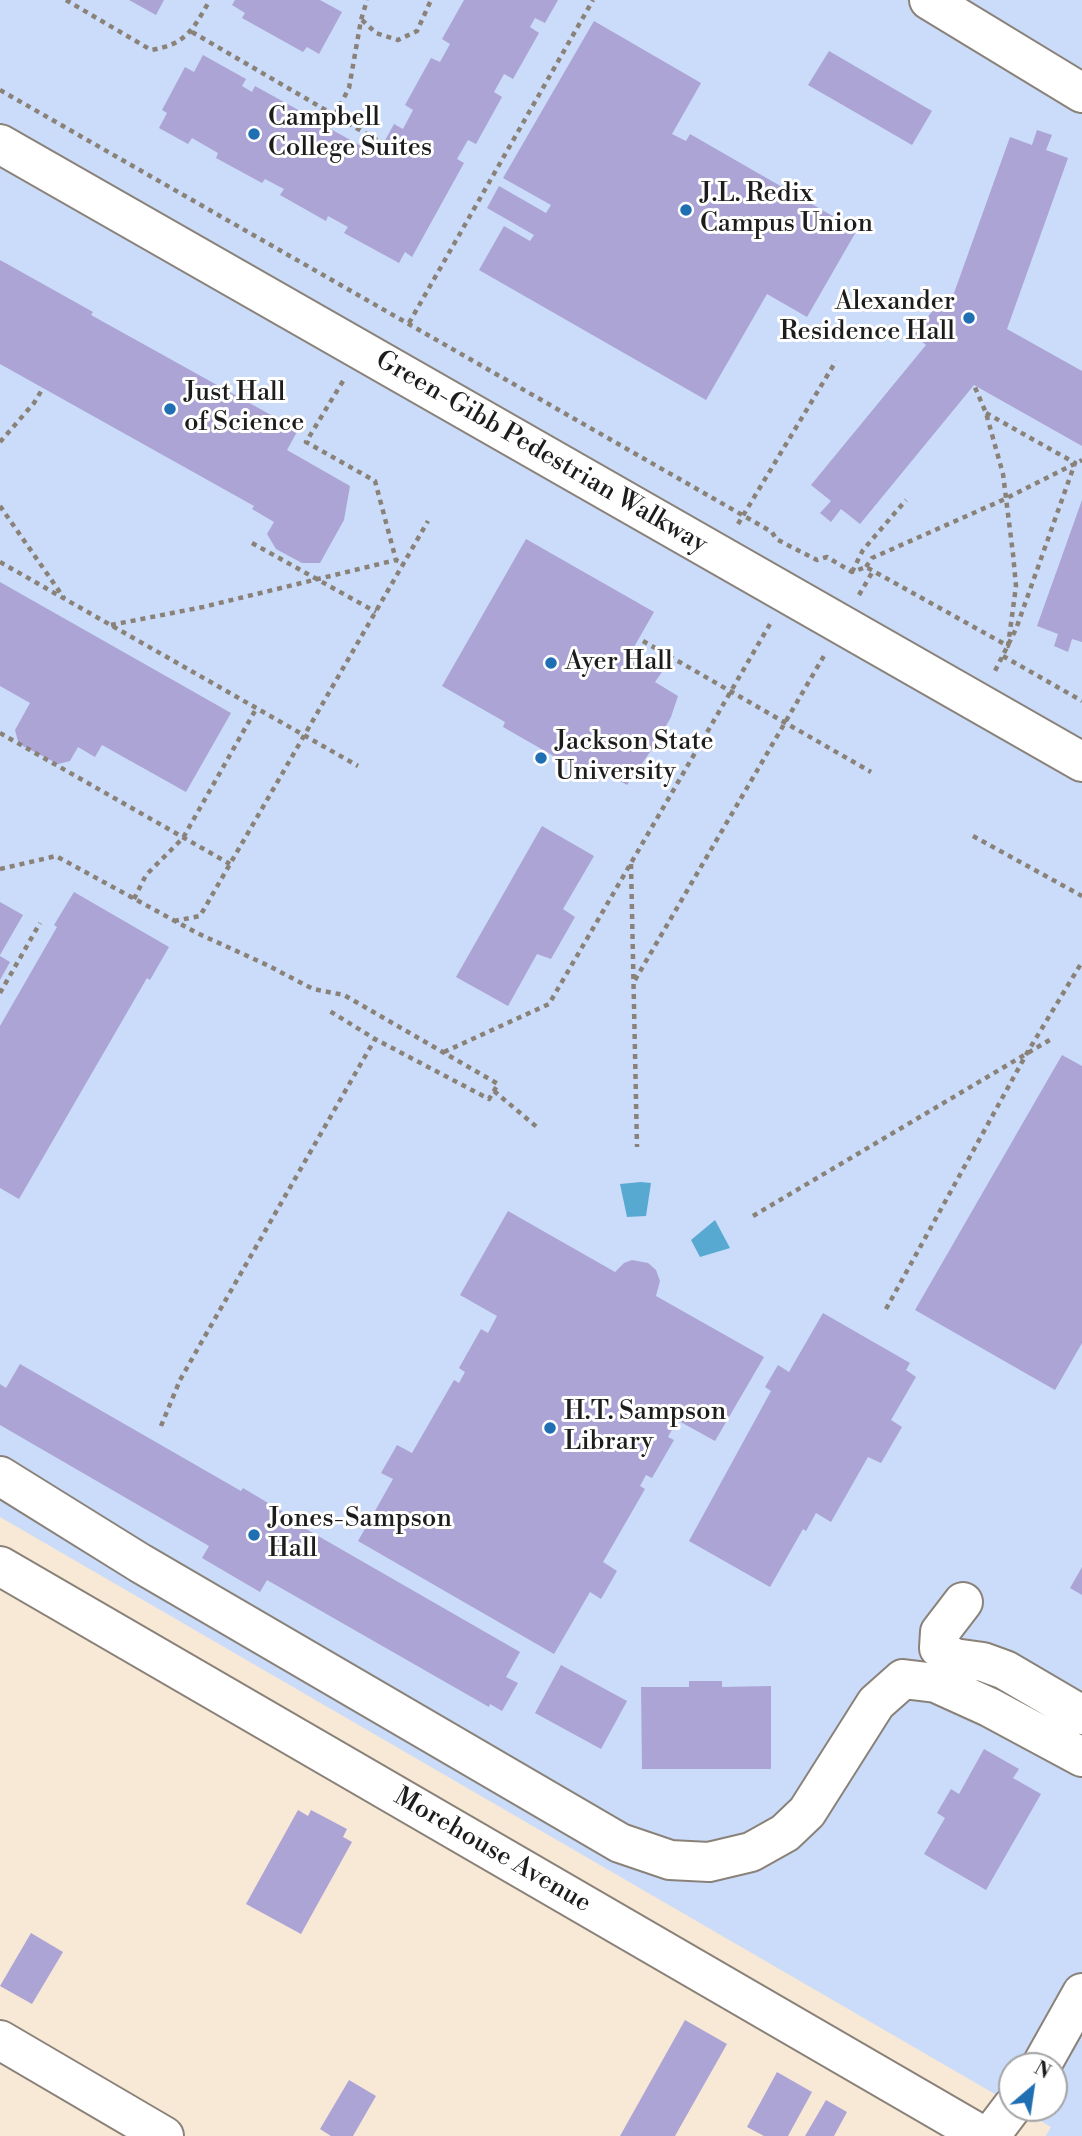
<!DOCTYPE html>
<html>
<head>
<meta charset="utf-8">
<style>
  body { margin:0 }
  #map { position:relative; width:1082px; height:2136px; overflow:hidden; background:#f8e8d6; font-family:"Libre Bodoni",serif }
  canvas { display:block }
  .north { position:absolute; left:998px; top:2052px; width:70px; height:70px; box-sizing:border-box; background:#fff; border:2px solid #a4a4a4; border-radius:50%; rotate:29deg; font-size:19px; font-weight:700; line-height:28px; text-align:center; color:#1c1c1c }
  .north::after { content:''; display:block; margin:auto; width:24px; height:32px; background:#1f6fb2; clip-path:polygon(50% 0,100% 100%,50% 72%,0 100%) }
</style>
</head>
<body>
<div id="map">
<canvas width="1082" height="2136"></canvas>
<div class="north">N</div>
</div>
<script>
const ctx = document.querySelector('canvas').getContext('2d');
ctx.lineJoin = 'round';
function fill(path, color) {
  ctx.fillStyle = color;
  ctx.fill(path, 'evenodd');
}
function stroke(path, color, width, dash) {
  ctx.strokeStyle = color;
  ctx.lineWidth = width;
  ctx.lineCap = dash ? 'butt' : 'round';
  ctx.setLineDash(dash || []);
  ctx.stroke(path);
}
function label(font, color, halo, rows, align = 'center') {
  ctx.font = font + ' "Libre Bodoni",serif';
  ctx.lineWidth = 6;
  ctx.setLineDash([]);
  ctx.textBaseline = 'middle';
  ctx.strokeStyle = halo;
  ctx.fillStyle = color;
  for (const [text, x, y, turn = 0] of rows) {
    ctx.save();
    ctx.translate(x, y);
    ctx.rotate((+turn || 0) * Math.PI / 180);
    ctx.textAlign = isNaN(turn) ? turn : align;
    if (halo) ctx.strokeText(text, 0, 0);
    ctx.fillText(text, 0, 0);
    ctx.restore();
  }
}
fill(new Path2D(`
  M0 0H1082V2136H1046L1051 2127 1019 2108H1054V2066H1012V2104L0 1517Z`), '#cadcf9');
fill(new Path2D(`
  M641 1182 651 1183 646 1216 627 1217 620 1184Z
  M715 1220 730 1248 700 1257 691 1240Z`), '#57a9d2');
fill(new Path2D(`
  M129 0H164L156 15Z
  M235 0H320L342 12 319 54 307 47 303 52 242 18 245 13 232 5Z
  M464 0H558L545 23 535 18 530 27 539 33 513 79 504 74 494 92 502 97 476 144 468 140 457 159 464 163 412 257 405 252 399 263 344 233 348 227 328 216 326 221 280 195 284 189 265 179 262 183 216 158 218 153 192 138 188 144 159 128 167 113 162 110 185 67 194 72 203 55 246 79 242 86 252 92 255 86 302 112 299 118 317 128 320 123 377 155 394 124 403 129 413 110 405 105 431 58 440 62 450 44 442 39Z
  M594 21 701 83 672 134 686 141 690 134 857 230 807 317 767 294 706 400 479 270 504 226 530 241 534 235 487 208 499 186 546 213 551 205 503 178Z
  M829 51 932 111 912 145 808 85Z
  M1037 130 1052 135 1046 150 1068 158 1007 329 1082 371V446L974 385 860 524 841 509 831 522 820 513 831 501 811 485 926 345 914 335 937 305 949 307 1010 137 1032 145Z
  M0 260 93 312 91 315 298 430 287 450 350 486 344 520 320 563H302L276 549 267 534 274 522 252 509 254 506 0 364Z
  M1082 500V642L1072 639 1068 652 1054 646 1058 634 1037 626Z
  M526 539 654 612 630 654 662 672 655 682 678 696 671 717 657 742 627 785 604 772 599 782 503 727 505 722 442 686Z
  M0 582 231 713 186 792 102 745 95 757 78 747 70 761 58 764 23 746 18 741 15 730 30 703 0 686Z
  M542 826 594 856 563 909 575 917 551 959 537 954 508 1006 456 977Z
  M74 892 169 947 150 980 147 978 19 1199 0 1188V1026L57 927 54 925Z
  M0 902 23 915 0 955Z
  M0 956 10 962 0 980Z
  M1062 1055 1082 1066V1343L1055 1390 915 1310Z
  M508 1211 615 1272 624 1263 632 1260 648 1263 656 1270 660 1281 656 1296 764 1357 715 1441 677 1420 668 1437 674 1440 652 1478 646 1475 640 1486 645 1489 603 1562 617 1571 601 1599 590 1592 554 1654 358 1541 393 1479 381 1473 397 1445 412 1453 454 1380 459 1383 465 1372 459 1368 481 1329 488 1333 497 1316 460 1295Z
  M823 1313 910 1363 906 1370 916 1377 891 1420 902 1427 881 1463 868 1457 831 1522 816 1513 806 1531 803 1529 770 1587 689 1541 771 1391 765 1387 778 1365 789 1372Z
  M20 1364 241 1491 243 1488 300 1522 299 1525 520 1652 506 1677 518 1683 502 1711 490 1704 489 1707 267 1580 260 1592 202 1558 209 1546 0 1425V1384L6 1388Z
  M1082 1567V1595L1070 1588Z
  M561 1665 627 1701 601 1749 535 1713Z
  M689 1681H722V1687L771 1686V1769H642L641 1687H689Z
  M984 1749 1019 1769 1013 1778 1041 1794 986 1890 924 1854 945 1818 937 1813 951 1789 959 1794Z
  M298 1810 308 1816 311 1810 347 1829 343 1837 352 1842 301 1934 246 1904Z
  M31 1933 63 1952 32 2004 0 1986Z
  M685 2020 727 2044 675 2136H620Z
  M777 2072 812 2092 788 2136H764L747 2127Z
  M349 2080 376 2096 353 2136H331L320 2129Z
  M826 2100 847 2112 834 2136H805Z`), '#aca4d5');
const minor = new Path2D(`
  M929 0 1082 93
  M0 144 1082 762
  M0 1476 140 1563 620 1843 670 1860 709 1862 751 1852 785 1833 807 1812 876 1703 903 1679 936 1683 989 1707 1082 1757
  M0 1566 983 2136
  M963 1602 940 1632 939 1648 954 1658 983 1662 1005 1670 1082 1715
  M0 2040 164 2136
  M1041 2066 1082 1993
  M990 2136 1012 2107`);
stroke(minor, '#8a8279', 42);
stroke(new Path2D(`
  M66 0 151 50C187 44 193 29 210 0
  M362 20 376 33 398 40 417 31 431 0
  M192 32 377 140
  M0 90 772 532 776 539 817 560 827 557 852 572 866 567 1008 646 1016 586 1013 554 1003 474 986 413 974 385
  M335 115 349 88 361 20 367 0
  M409 323 593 0
  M343 381 306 442 375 481 396 560
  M986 413 1075 463 1016 629 995 671
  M0 442 34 403 43 388
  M0 506 64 598
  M738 524 836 361
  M252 543 376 612
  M0 562 358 766
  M866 567 872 558 1005 499 1082 460
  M852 572 863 550 906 500
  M859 595 873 571
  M111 625 203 607 396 560 404 564
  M643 641 871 772
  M1003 656 1082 701
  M0 733 230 864
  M973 836 1082 896
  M631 864 637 1147
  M0 869 56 856 197 933 267 965 313 989 344 995 498 1084 489 1099 375 1039 328 1010
  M134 899 146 875 183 838 256 709
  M174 921 200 916 428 521
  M635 980 825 654
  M0 993 40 923
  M444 1052 549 1004 770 624
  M494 1091 538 1128
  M753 1216 1053 1038
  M886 1309 1027 1053 1082 962
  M161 1426 180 1380 201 1343 375 1039`), '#8a8279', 4.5, [5, 5]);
stroke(minor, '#fff', 38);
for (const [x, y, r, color] of [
  [254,134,7,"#1f6fb2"],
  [686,210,7,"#1f6fb2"],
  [969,318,7,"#1f6fb2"],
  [170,409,7,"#1f6fb2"],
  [551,663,7,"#1f6fb2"],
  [541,758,7,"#1f6fb2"],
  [550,1428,7,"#1f6fb2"],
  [254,1535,7,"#1f6fb2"]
]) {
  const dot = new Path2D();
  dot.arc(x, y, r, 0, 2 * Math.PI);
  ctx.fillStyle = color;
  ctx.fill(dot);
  stroke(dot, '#fff', 2.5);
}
label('26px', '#1c1c1c', '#fff', [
  ["Campbell",268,119],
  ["College Suites",268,149],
  ["J.L. Redix",700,195],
  ["Campus Union",700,225],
  ["Alexander",955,303,"right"],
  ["Residence Hall",955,333,"right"],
  ["Just Hall",184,394],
  ["of Science",184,424],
  ["Ayer Hall",565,663],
  ["Jackson State",555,743],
  ["University",555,773],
  ["H.T. Sampson",564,1413],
  ["Library",564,1443],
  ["Jones-Sampson",268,1520],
  ["Hall",268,1550]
], 'left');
label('26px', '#1c1c1c', '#fff', [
  ["Green-Gibb Pedestrian Walkway",541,453,30],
  ["Morehouse Avenue",492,1851,30]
]);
</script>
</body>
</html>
